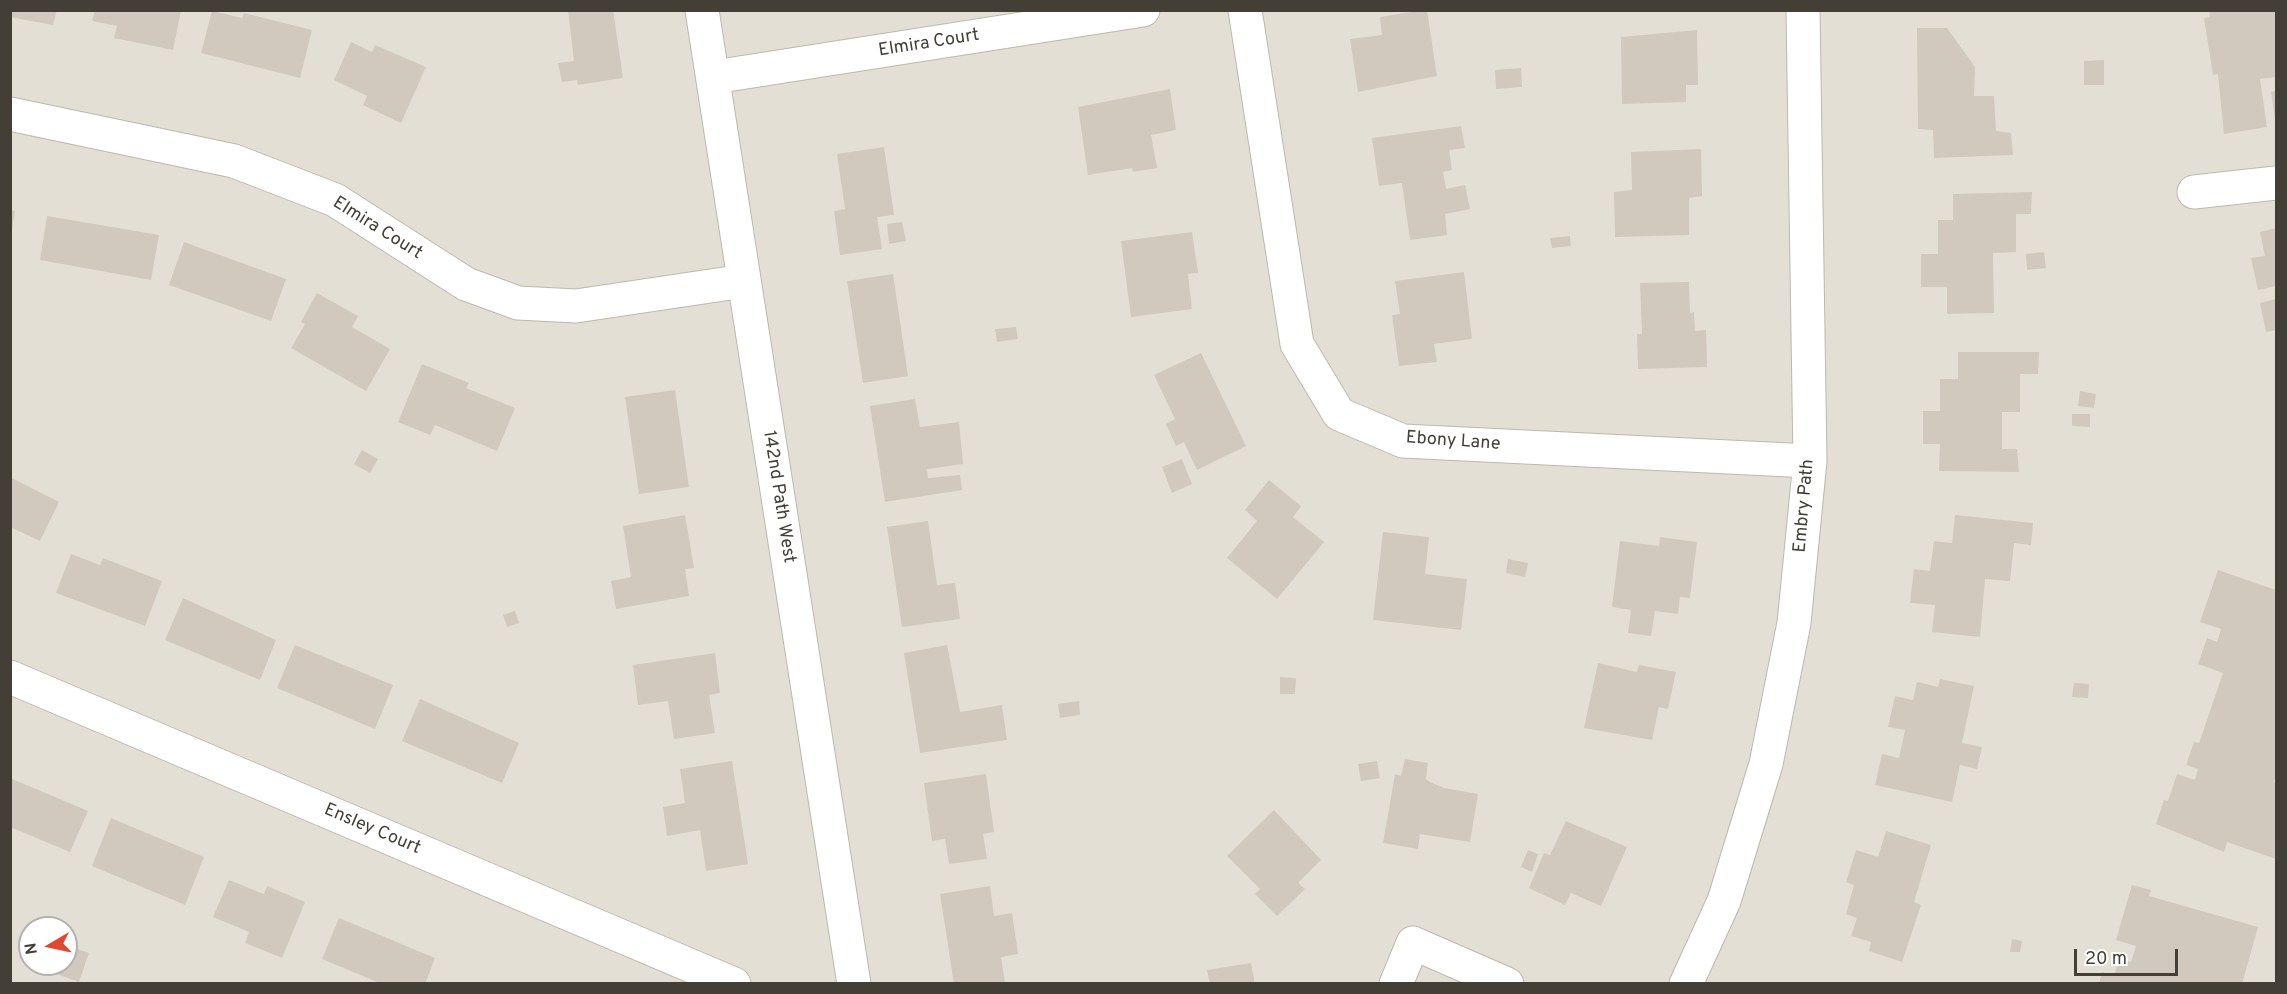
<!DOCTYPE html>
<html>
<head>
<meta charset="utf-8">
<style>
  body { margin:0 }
  #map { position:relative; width:2287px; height:994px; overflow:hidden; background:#f1ede6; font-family:Overpass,sans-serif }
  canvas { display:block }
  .frame { position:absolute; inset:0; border:12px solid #433e36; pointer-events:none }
  .north { position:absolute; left:18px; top:916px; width:60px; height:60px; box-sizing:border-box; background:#fff; border:2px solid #b4b2af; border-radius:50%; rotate:261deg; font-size:16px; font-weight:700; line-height:24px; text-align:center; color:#433e36 }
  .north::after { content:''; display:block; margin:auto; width:21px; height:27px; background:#df482e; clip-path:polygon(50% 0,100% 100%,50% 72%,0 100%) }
  .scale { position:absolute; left:2074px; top:949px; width:104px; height:27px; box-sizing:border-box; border:3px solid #433e36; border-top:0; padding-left:8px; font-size:18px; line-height:21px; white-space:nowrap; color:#433e36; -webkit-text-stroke:4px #fff; paint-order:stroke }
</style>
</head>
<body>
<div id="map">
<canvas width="2287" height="994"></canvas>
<div class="frame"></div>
<div class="north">N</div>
<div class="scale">20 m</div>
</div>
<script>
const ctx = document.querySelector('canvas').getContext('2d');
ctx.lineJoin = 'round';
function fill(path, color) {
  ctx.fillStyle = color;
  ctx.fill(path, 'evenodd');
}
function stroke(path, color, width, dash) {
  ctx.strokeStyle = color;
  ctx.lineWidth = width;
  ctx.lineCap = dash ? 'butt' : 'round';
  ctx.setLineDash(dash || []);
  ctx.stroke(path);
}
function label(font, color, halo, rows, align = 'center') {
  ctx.font = font + ' Overpass,sans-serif';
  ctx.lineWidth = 5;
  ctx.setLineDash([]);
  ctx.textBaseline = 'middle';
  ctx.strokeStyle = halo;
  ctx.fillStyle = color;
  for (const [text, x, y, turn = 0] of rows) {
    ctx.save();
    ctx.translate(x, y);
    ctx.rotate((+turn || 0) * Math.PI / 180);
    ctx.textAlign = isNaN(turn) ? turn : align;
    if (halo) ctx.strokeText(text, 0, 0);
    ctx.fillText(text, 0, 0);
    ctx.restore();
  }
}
fill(new Path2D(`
  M10 11H2276V983H11ZM30 928H66V964H30Z`), '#e4dfd5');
fill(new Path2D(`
  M10 10H57L53 25 10 17Z
  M95 10H181L173 50 114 38 117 26 92 21Z
  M568 10H613L623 78 578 85 577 80 562 82 558 63 574 61Z
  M1424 10H1427L1437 76 1358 92 1350 39 1382 35 1380 17Z
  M2209 10H2276V77L2260 79 2267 127 2224 134 2218 74 2213 75 2204 18 2210 17Z
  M212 11 242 18 244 13 312 30 300 78 201 53Z
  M1917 28H1947L1975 67 1974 96H1994L1996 131 2011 133 2013 155 1934 158 1933 130 1918 129Z
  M1697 30 1698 85H1686V102L1622 104 1621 37Z
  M351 42 372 52 375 45 426 67 401 123 363 105 367 96 334 80Z
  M2104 60V85H2084V61Z
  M1521 68 1522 87 1496 89 1495 70Z
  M1170 89 1176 130 1151 135 1157 168 1133 172 1132 168 1088 175 1078 107Z
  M2276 91V119H2275L2271 92Z
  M1461 126 1465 148 1449 150 1452 170 1443 172 1446 189 1465 185 1470 209 1445 214 1447 235 1410 240 1402 183 1379 186 1372 138Z
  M884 147 894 215 877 217 882 249 840 255 834 211 845 209 837 154Z
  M1701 149 1702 196 1689 198V235L1615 237 1614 192 1632 190 1631 152Z
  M2032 192 2031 214H2016V252L1993 253 1994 313 1947 314V287H1921V254H1938V220H1953V194Z
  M10 210 15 211 12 230H10Z
  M47 216 159 235 151 280 40 260Z
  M902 222 906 241 889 244 887 224Z
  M2276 228V286L2258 290 2251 258 2265 256 2260 232Z
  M1192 232 1198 273 1188 274 1192 309 1131 317 1121 241Z
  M1570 236 1571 246 1552 248 1550 238Z
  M184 242 286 279 271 321 169 285Z
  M2044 252 2046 268 2027 270 2026 254Z
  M1464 272 1472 339 1434 344 1437 362 1399 366 1392 315 1400 314 1395 281Z
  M893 274 908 376 863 383 847 281Z
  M1689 282 1690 313 1694 312 1695 331 1706 330 1707 367 1638 369 1637 334H1642L1640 283Z
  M317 293 358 316 352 327 390 349 366 391 291 348 305 324 301 322Z
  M2276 299V330L2266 332 2260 303Z
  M1016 327 1018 339 997 342 995 329Z
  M1958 352H2039L2038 374H2020V412H2002V449H2017L2019 472 1939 471 1940 444H1923V411H1940V379H1958Z
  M1201 353 1246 446 1197 470 1184 442 1176 446 1166 424 1175 419 1154 375Z
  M422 364 469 383 466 388 515 408 497 451 435 425 430 435 398 422Z
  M675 390 689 487 639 494 625 397Z
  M2080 391 2096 394 2094 408 2078 406Z
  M915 399 920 427 959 422 963 464 927 469 928 478 960 475 962 490 885 502 870 406Z
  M2072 414H2090V427L2072 426Z
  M362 450 378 459 370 473 354 464Z
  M1182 459 1192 484 1172 493 1162 467Z
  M10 477 59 502 40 541 10 527Z
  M1269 480 1301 506 1293 517 1324 542 1277 599 1227 558 1257 521 1245 510Z
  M685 515 694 568 685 569 689 596 616 609 611 581 631 577 623 526Z
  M1955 515 2033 523 2031 545 2014 543 2010 581 1985 579 1980 637 1932 632 1935 605 1910 603 1914 569 1930 571 1934 541 1952 543Z
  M928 521 937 585 955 583 960 619 902 627 887 527Z
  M1383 532 1429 537 1425 574 1467 579 1461 630 1373 620Z
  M1660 537 1697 542 1690 598 1680 597 1678 614 1655 611 1651 636 1628 633 1631 610 1612 607 1620 541 1659 546Z
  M71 554 100 565 103 558 162 581 145 626 56 593Z
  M1508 559 1528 563 1525 577 1506 573Z
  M2218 570 2276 590V775L2274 782 2276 783V859L2227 842 2224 852 2156 824 2164 800 2168 801 2177 774 2195 780 2198 769 2186 765 2194 742 2199 743 2223 673 2198 664 2207 638 2217 642 2221 629 2200 622Z
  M183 598 276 640 260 680 165 640Z
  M515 611 519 623 507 627 503 615Z
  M295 645 393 685 375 729 277 688Z
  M947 645 960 712 1002 705 1007 740 920 753 904 653Z
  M715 653 720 693 709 695 715 733 674 739 668 701 638 705 633 665Z
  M1598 663 1637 672 1639 665 1676 672 1668 709 1659 707 1652 740 1584 728Z
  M1280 677 1296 678 1295 694H1280Z
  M1940 679 1974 686 1962 743 1982 747 1977 769 1960 765 1952 802 1875 785 1882 754 1899 758 1905 730 1888 727 1895 696 1913 700 1917 682 1938 687Z
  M2074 683 2089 684 2088 698 2072 697Z
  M420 699 519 743 502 783 402 741Z
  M1079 701 1080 715 1060 718 1058 704Z
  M1405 759 1428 763 1426 779 1430 782 1444 788 1478 794 1470 842 1420 834 1418 849 1383 843 1395 774 1401 776Z
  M732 761 748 864 706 871 700 830 667 836 663 807 685 803 680 769Z
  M1377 761 1380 778 1361 781 1358 764Z
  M986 774 994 832 983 834 987 859 949 864 945 839 932 841 924 783Z
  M10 778 88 811 70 852 10 827Z
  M1274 810 1321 860 1298 883 1305 889 1277 916 1255 894 1260 889 1227 856Z
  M111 818 204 857 185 905 92 866Z
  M1566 821 1627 847 1601 906 1571 893 1565 905 1529 888 1544 853 1550 855Z
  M1886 831 1931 845 1914 902 1921 905 1902 962 1869 951 1871 942 1851 936 1857 918 1846 914 1854 885 1846 882 1856 850 1878 857Z
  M1528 850 1538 854 1532 872 1521 867Z
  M229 880 264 894 267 886 305 902 282 958 245 943 249 932 213 917Z
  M2132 885 2151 890 2149 896 2258 927 2242 984H2099L2102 972 2114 976 2119 959 2131 962 2136 946 2116 940Z
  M990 886 994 916 1012 913 1018 954 1001 957 1005 984H954L940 894Z
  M339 918 435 958 425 984H382L322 959Z
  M2012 939 2022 941 2020 952H2010Z
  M66 945 89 953 79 982 54 973 57 964H66Z
  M1251 963 1255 984H1210L1207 970Z`), '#d1c9bd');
const minor = new Path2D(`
  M702 10 854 984
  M1245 10 1297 344 1339 414 1403 441 1810 461
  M714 77 1143 10
  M10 114 234 161 335 200 466 284 518 303 576 306 744 281
  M2194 192 2276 183
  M10 677 734 984
  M1396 984 1413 943 1507 984
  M1686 984 1724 901 1766 764 1794 623 1810 461 1803 10`);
stroke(minor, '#beb8ad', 35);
stroke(minor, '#fff', 33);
label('18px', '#433e36', '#fff', [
  ["Elmira Court",929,44,-9],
  ["Elmira Court",377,229,32],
  ["Ebony Lane",1453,442,4],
  ["142nd Path West",778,497,81],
  ["Embry Path",1805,506,-85],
  ["Ensley Court",372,830,23]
]);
</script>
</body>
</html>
